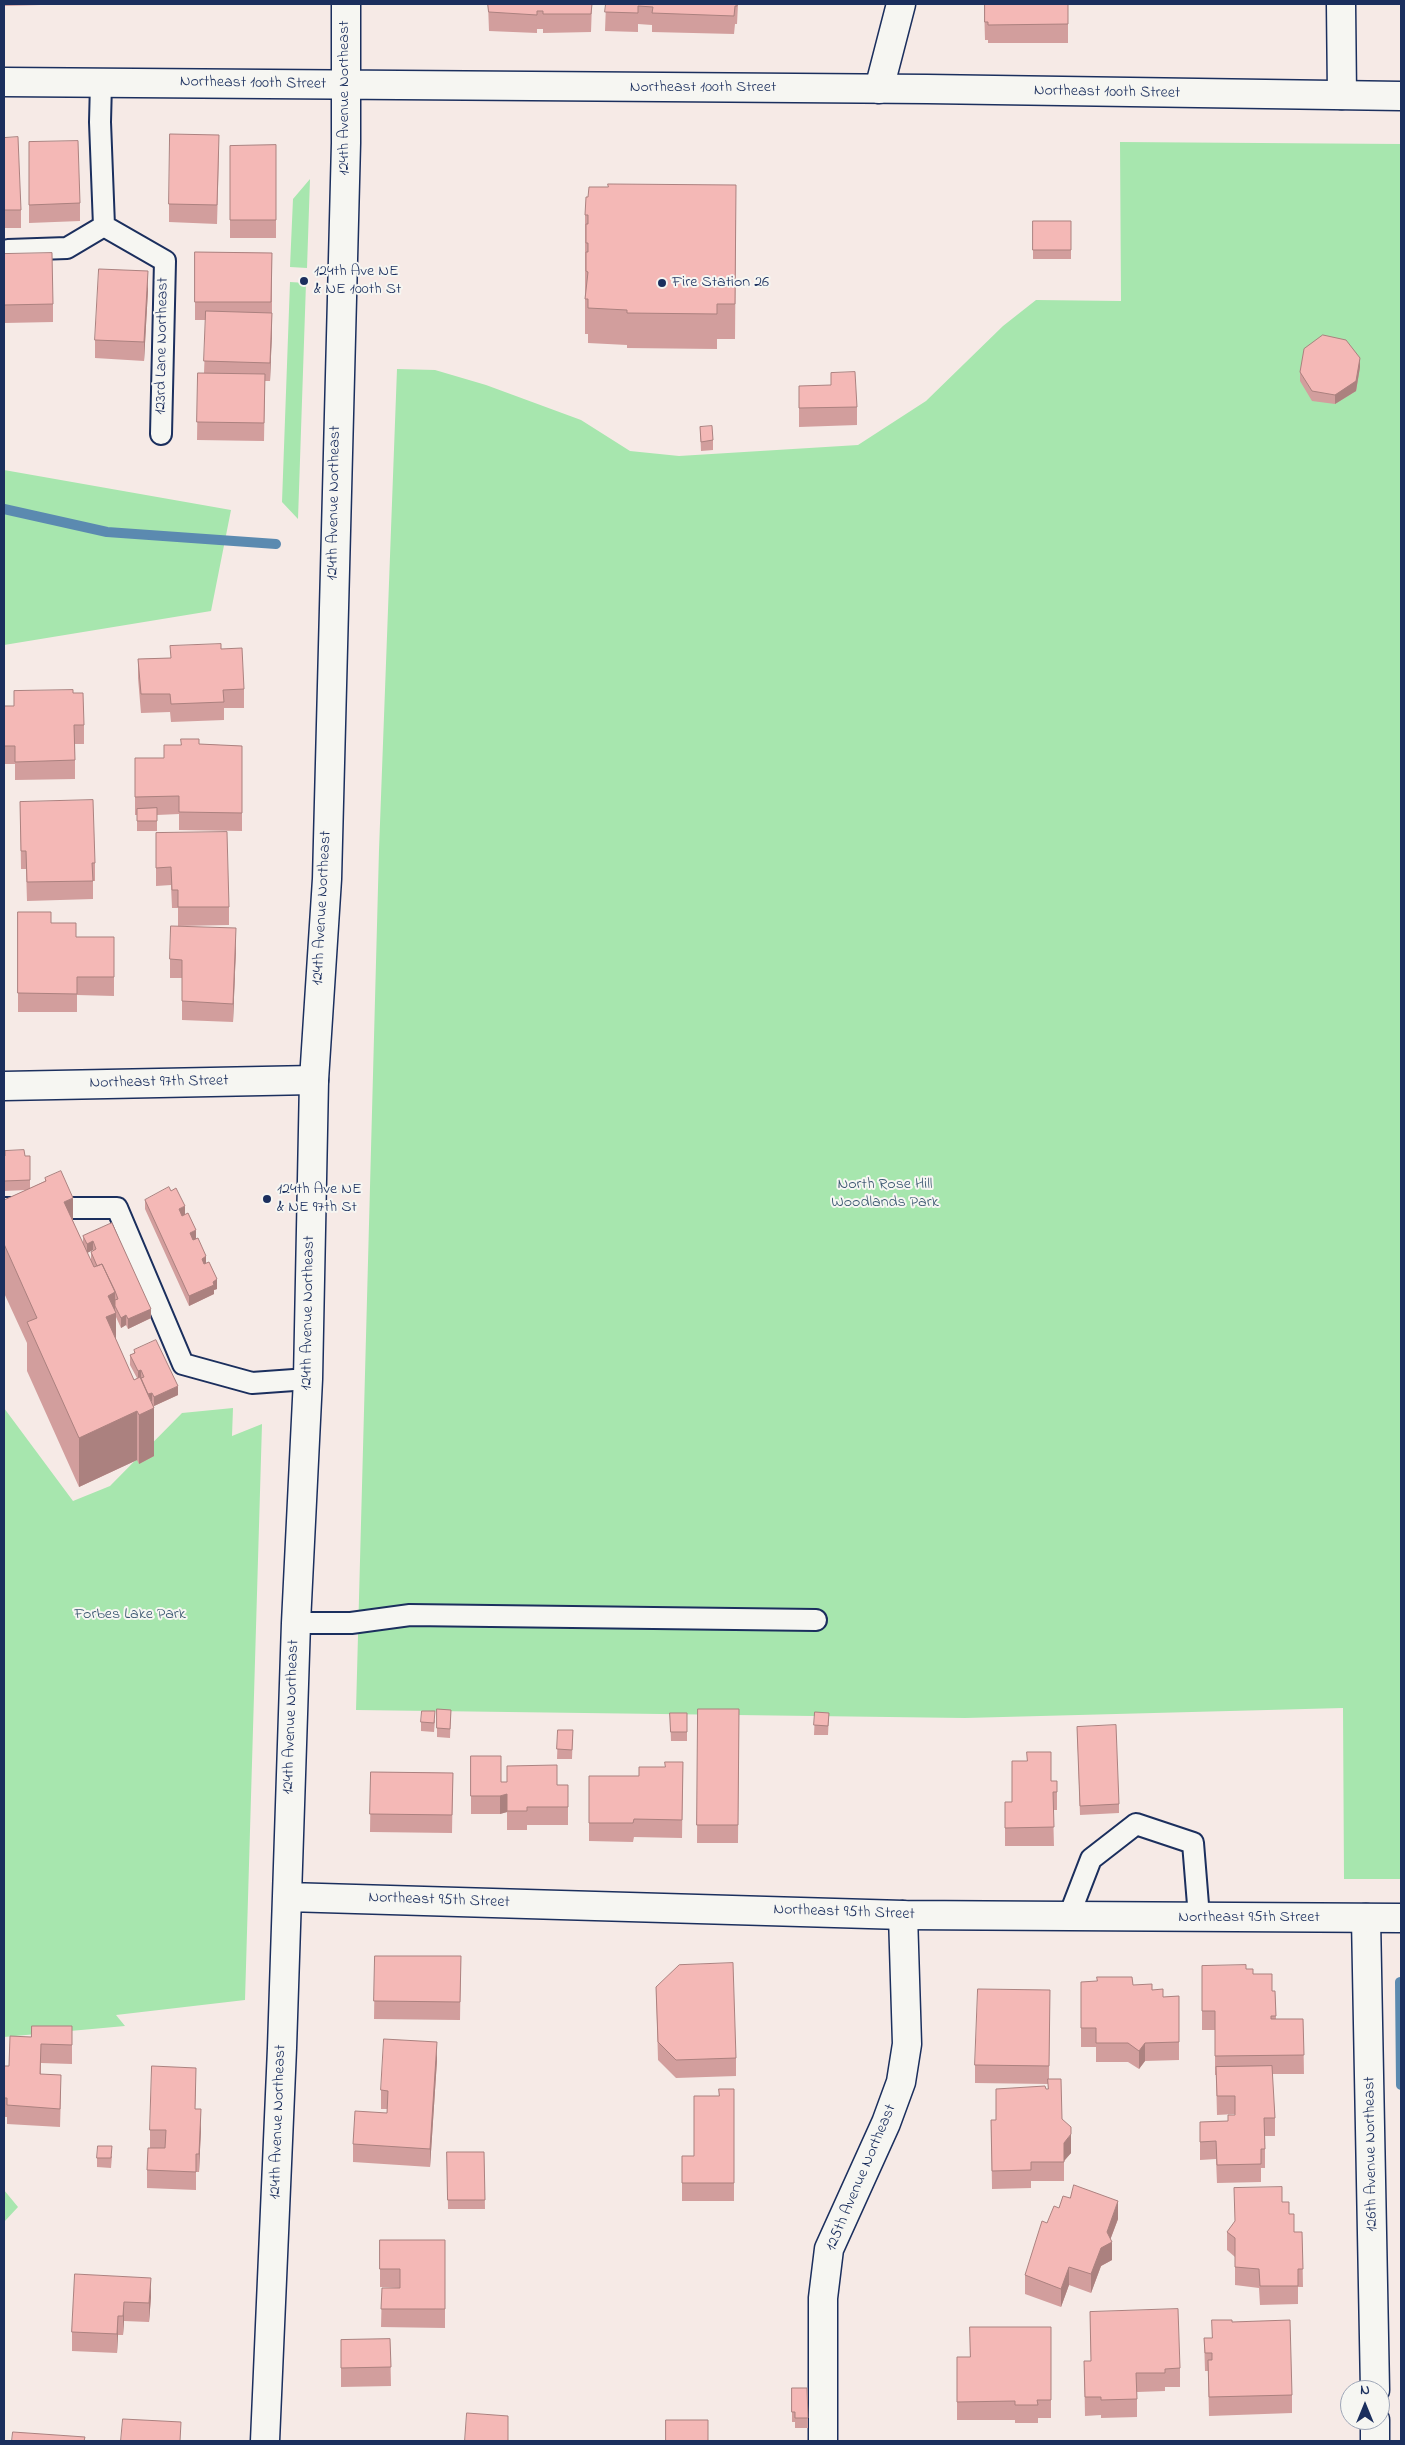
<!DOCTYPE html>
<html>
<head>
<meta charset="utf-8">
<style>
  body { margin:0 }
  #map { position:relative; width:1405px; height:2445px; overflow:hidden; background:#f6eae6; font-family:"Indie Flower",sans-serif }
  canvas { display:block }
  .frame { position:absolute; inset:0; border:5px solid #1b2f5e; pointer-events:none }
  .north { position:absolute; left:1340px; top:2380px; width:50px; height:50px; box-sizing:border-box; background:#f6f6f2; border:1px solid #9ea6b7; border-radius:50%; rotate:0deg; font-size:14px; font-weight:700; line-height:20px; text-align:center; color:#1b2f5e }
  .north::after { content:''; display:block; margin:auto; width:18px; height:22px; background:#1b2f5e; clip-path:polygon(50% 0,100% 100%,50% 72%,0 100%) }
</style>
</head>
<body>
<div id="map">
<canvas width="1405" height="2445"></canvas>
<div class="frame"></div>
<div class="north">N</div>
</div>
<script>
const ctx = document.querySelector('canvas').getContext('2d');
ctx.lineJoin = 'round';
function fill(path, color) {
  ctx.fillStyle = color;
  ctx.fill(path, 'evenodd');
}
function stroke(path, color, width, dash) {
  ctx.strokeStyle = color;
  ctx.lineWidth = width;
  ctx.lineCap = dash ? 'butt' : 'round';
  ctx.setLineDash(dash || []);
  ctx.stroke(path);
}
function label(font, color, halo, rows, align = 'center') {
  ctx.font = font + ' "Indie Flower",sans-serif';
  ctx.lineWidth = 4;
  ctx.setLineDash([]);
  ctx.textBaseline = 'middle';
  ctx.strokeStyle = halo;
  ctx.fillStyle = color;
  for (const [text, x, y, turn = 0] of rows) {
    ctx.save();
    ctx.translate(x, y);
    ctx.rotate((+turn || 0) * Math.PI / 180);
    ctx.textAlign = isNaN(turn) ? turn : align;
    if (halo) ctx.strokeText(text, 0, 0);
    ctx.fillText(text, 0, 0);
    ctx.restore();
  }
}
fill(new Path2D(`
  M1120 142 1401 144V1879H1344L1343 1708 965 1718 356 1710 379 850 397 369 435 370 486 385 581 420 630 451 679 456 858 445 926 401 1003 326 1036 300 1121 301Z
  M310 179 307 268 290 267 293 199Z
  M290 282 306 283 298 519 282 502Z
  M4 470 231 510 211 611 4 645Z
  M4 1408 73 1501 110 1486 182 1413 233 1408 232 1436 262 1424 245 2000 116 2015 125 2026 4 2037Z
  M4 2190 18 2207 4 2222Z`), '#a7e6ae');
stroke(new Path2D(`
  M4 509 107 532 276 544
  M1400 1982 1401 2085`), '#5b8ab0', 10);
const lane = new Path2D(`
  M101 83 100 122 104 226 165 261 161 434
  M8 250 67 248 104 226
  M4 1208H117L183 1364 252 1383 308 1379
  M296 1623H351L410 1615 816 1620
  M1069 1916 1091 1859 1136 1824 1193 1843 1199 1917`);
const street = new Path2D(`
  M1341 4 1342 95
  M879 89 901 4
  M4 1086 314 1080
  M1366 1918 1375 2390
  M1375 2420V2441
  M823 2441V2298L829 2249 886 2123 901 2082 907 2044 903 1915`);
const secondary = new Path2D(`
  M4 82 927 89 1401 96
  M287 1897 903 1915 1401 1918
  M265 2441 282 2048 296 1623 308 1379 314 1080 327 879 346 143V4`);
stroke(lane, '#1b2f5e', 24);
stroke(street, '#1b2f5e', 31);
stroke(secondary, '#1b2f5e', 31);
stroke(lane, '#f6f6f2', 20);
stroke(street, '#f6f6f2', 28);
stroke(secondary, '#f6f6f2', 28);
fill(new Path2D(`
  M4 4H41V5L4 6Z
  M488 4H592L591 32 543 33V29H537V33L489 31Z
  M606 4H738L737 24H735L734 34 652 32V25L638 24V32L605 31Z
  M984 4H1068V43H988V40H985Z
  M4 138 21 210V228H4Z
  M29 142 80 203V221L29 223Z
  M276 145V238H230V146Z
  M219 153 217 224 169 222V204Z
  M585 215 736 220 735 339H717V349L627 348V345L588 343V334H585Z
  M1033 221H1071V259H1033Z
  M195 252 272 253V331L270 381H265L264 441 197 440 198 373H204L206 320H195Z
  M4 254 53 304V322L4 323Z
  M148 290 144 361 95 358V340Z
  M1360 367 1356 391 1335 404 1312 401 1300 381V372Z
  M799 386 857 407V425L799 427Z
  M700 427 713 440V450L701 451Z
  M221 649 244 689V708H224V720L171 722 170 712 141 713 138 678V659L170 658Z
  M73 693 84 725V744H75V779L15 780V764H4V706H14Z
  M199 744 242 746V831L179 830V814L157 815V831H137V815H135V758H164Z
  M20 802 95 863V881H93V899L27 901 26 869H21Z
  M156 833 229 907V925L178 926 236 947 233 1022 182 1020V978H170V959L178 926V908H172L171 885 156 886Z
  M18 912 51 923 76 937H114V996L77 995V1012H18Z
  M4 1156H30V1188L45 1181V1178L73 1221 83 1244V1236L112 1223 151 1318 128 1329 126 1325 121 1328 116 1317V1340L134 1380 137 1378 130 1365V1355L134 1354V1350L178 1395 154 1406V1456L139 1464 137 1460 79 1487 27 1371V1343L4 1293V1200L26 1190 4 1191ZM93 1250V1251L91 1252V1261L87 1253Z
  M171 1191 185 1215 217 1289 214 1290V1294L189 1306 145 1209V1200Z
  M437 1709 451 1710 450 1738 437 1737Z
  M698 1709H739L738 1843H697Z
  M815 1712 829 1713 828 1735H814Z
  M670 1713H687V1741H671Z
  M435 1720 434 1732 421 1731V1722Z
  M1077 1727 1119 1804V1813L1080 1815Z
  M558 1730H573L572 1759H557Z
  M471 1756 501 1782 557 1785H568V1825H527V1830H507V1812L500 1814H471Z
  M683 1762 682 1838 634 1837 633 1842 589 1841V1776H639L665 1767Z
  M371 1772 453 1773 452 1833 370 1832Z
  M1051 1781H1057V1810H1053L1054 1846H1005V1802H1012Z
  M375 1956H461L460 2020 374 2019Z
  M1202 1966 1246 1969 1253 1974 1272 1991H1275L1276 2019H1303L1304 2074H1272L1275 2118V2136H1265V2168H1261V2182L1217 2183 1216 2159 1200 2160V2122L1228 2121 1235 2115V2114L1217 2115 1216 2075H1215V2030H1202Z
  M1081 1982 1152 1990 1163 1997 1179 1996V2060L1145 2061 1139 2069 1128 2062H1096V2047H1081Z
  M656 1987 736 2058V2076L676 2078 658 2060Z
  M1050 1990 1049 2079 1062 2119 1071 2153 1064 2161V2181H1031V2188L992 2189 991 2120H996L1046 2089H1048V2084L975 2083V2065Z
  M10 2036 72 2044V2064L41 2063V2074L61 2093 60 2127 7 2124V2117H4V2066H9Z
  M437 2060 430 2167 353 2162V2144L387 2113V2109H381V2090Z
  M196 2086 195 2109 201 2128 199 2172H196V2190L147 2188V2170L150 2148V2130Z
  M734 2089V2201H682V2156H694L719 2096Z
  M447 2152H484L485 2209H448Z
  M112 2156 111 2168 97 2167V2158Z
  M1059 2208 1118 2219 1110 2240 1112 2260 1101 2266 1091 2293 1069 2285 1061 2307 1025 2294V2275L1047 2223Z
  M1289 2214 1294 2232H1302L1303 2287H1298V2304L1260 2305 1259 2288 1235 2285V2257L1227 2250V2232Z
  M380 2240H445V2328L381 2327 382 2288H400L380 2287Z
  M75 2274 151 2297 149 2322 124 2321 123 2335H118L117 2353 72 2351V2332Z
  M1090 2312 1180 2368V2387H1165V2391L1137 2392V2417L1101 2418V2415L1085 2416 1084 2361H1091Z
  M1232 2322 1292 2395V2413L1209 2416 1208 2371H1205L1204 2338H1212Z
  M1051 2327V2418H1038V2423H1015V2420H957V2357H970Z
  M390 2339 391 2386 341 2387V2340Z
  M792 2388H807L808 2428H795V2422H792Z`), '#d29e9d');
fill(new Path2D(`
  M148 271V290L144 361V342Z
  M272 313V331L270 381V363Z
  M1360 358V367L1356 391 1335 404V395Z
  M236 928V947L233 1022V1004Z
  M73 1198V1247L64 1202Z
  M185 1206V1215L179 1218V1209Z
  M196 1230V1240L190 1242V1233Z
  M93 1241V1250L87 1253V1244Z
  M206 1256V1266L202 1268V1259Z
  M217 1279V1289L214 1290V1294L189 1306V1296Z
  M115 1292V1313H116V1361L106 1317 108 1296Z
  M151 1309V1318L128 1329V1319Z
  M126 1315V1325L121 1328V1318Z
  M141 1370V1379L138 1381V1371Z
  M178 1386V1395L154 1406V1397Z
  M152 1393V1402L147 1395Z
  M154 1408V1456L139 1464V1415Z
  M137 1411V1460L79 1487V1438Z
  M507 1794V1812L500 1814V1796Z
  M437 2042V2060L430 2167V2149Z
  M1145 2043V2061L1139 2069V2051Z
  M201 2109V2128L199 2172V2154Z
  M1071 2134V2153L1064 2161V2143Z
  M1118 2201V2219L1109 2243 1112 2242V2260L1101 2266 1091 2293V2274Z
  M1069 2267V2285L1061 2307V2289Z
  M151 2278V2297L149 2322V2303Z
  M124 2302V2321L123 2335V2316Z
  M118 2316V2335L117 2353V2334Z`), '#ab817f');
const building = new Path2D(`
  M488 4H592L591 14H543V11H537V15L489 12Z
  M606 4H737V6H735L734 16 652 13 653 7 638 6V13L605 12Z
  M985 4H1068V24L988 25V22H985Z
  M170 134 219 135 217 205 169 204Z
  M18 137 21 210H4V138Z
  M78 141 80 203 29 205V142Z
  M276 145V220H230V146Z
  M608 184 736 185 735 304H717V314L627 313V310L588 308V299H585L588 272 586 271V252H588V243H586V224H588V215H585L586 197H588L589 187H608Z
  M1033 221H1071V250H1033Z
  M195 252 272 253 271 302H195Z
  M52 253 53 304 4 305V254Z
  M99 269 148 271 144 342 95 340Z
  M206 311 272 313 270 363 204 361Z
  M1323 335 1346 340 1360 358 1356 381 1335 395 1312 391 1300 372 1304 349Z
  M855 372 857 407 799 408V386L831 385V373Z
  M198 373 265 374 264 423 197 422Z
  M712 426 713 440 701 442 700 427Z
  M221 644V649L242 648 244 689 223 690 224 702 171 704 170 694H141L138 659 171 658 170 646Z
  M73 690V693H83L84 725H74L75 760 15 762V746H4V706H14V691Z
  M181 739H199V744L242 746V813L179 812V796L135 797V758H164V745H181Z
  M93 800 95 863H92L93 881 27 882 26 851H21L20 802Z
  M157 808V821H137V809Z
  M227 832 229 907H178V890H172L171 867 156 868V833Z
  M18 912H51V923H76V937H114V977H77V994L18 993Z
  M171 926 236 928 233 1004 182 1001V960L170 959Z
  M24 1150 25 1156H30V1180L4 1181V1156H5V1151Z
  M61 1171 73 1198 64 1202 94 1267 102 1264 115 1292 108 1296 116 1313 106 1317 134 1380 140 1377 154 1408 139 1415 137 1411 79 1438 27 1322 37 1318 4 1244V1200L46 1181 45 1178Z
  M169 1187 171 1191 176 1188 185 1206 179 1209 182 1216 188 1213 196 1230 190 1233 193 1240 198 1238 206 1256 202 1259 204 1264 209 1262 217 1279 213 1282 214 1285 189 1296 145 1200Z
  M112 1223 151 1309 128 1319 126 1315 121 1318 115 1306V1300L118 1299 115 1291 102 1264 97 1266 91 1252 96 1249 93 1241 87 1244 83 1236Z
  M156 1340 178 1386 154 1397 152 1393 148 1394 141 1378 144 1377 141 1370 138 1371 130 1355 135 1353 134 1350Z
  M437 1709 451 1710 450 1729 437 1728Z
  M698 1709H739L738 1825H697Z
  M422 1711H435L434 1723 421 1722Z
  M815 1712 829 1713 828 1726 814 1725Z
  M670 1713H687V1732H671Z
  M1116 1725 1119 1804 1080 1806 1077 1727Z
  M558 1730H573L572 1750 557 1749Z
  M1027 1752H1051V1781H1057V1792H1053L1054 1827 1005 1828V1802H1012V1761H1027Z
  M471 1756H501V1782H507V1766L557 1765V1785H568V1807H527V1811H507V1794L500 1796H471Z
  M665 1762H683L682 1820 634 1819 633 1823H589V1776H639V1767H665Z
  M371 1772 453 1773 452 1815 370 1814Z
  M375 1956H461L460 2002 374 2001Z
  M733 1963 736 2058 676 2060 658 2042 656 1987 679 1965Z
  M1246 1965V1969H1253V1974H1272V1991H1275L1276 2016H1271V2019H1303L1304 2055 1215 2056V2011H1202V1966Z
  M1097 1977H1132L1133 1985 1152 1984V1990L1163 1989V1997L1179 1996V2042L1145 2043 1139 2051 1128 2043H1096V2028H1081V1982L1097 1981Z
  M978 1989 1050 1990 1049 2066 975 2065Z
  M32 2026H72V2045L41 2044 40 2074 61 2075 60 2109 7 2105V2098H4V2066H9L10 2036 31 2037Z
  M384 2039 437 2042 430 2149 353 2144 355 2111 387 2113 388 2091 381 2090Z
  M152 2066 196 2068 195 2109H201L199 2154H196V2172L147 2170 148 2148H165L166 2130H150Z
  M1272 2066 1275 2118H1264L1265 2149H1261V2164L1217 2165 1216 2141 1200 2142V2122L1228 2121V2115H1235V2096H1217L1216 2067Z
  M1048 2079H1061L1062 2119 1071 2127V2134L1064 2143V2162H1031V2170L992 2171 991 2120H996V2089L1045 2086 1046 2089H1048Z
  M719 2089H734V2183H682V2156H694V2096H719Z
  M98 2146H112L111 2158H97Z
  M447 2152H484L485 2200H448Z
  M1074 2185 1118 2201 1107 2232 1112 2242 1101 2248 1091 2274 1069 2267 1061 2289 1025 2275 1042 2221 1047 2223 1054 2206 1059 2208 1063 2196 1070 2198Z
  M1282 2187V2202H1289V2214H1294V2232H1302L1303 2269H1298V2286H1260L1259 2269 1235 2267V2238L1227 2232 1235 2221 1234 2188Z
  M380 2240H445V2309H381L382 2288H400V2269H380Z
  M75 2274 151 2278 149 2303 124 2302 123 2316H118L117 2334 72 2332Z
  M1178 2309 1180 2368 1165 2369V2373H1136L1137 2399 1101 2400V2397H1085L1084 2361H1091L1090 2312Z
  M1212 2320H1232V2322L1290 2320 1292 2395 1209 2397 1208 2360H1212V2353H1205L1204 2338H1212Z
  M970 2327H1051V2400H1037L1038 2405H1015V2401L957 2402V2357H970Z
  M390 2339 391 2367 341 2368V2340Z
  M792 2388H807L808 2418H795V2412H792Z
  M467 2413 508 2416V2441H465Z
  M123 2419 181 2422 180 2441H121Z
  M666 2420H708V2441H666Z
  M13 2432 85 2437 84 2441H12Z`);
fill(building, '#f4b8b6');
stroke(building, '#ab817f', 1);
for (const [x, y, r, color] of [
  [304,281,5,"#1b2f5e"],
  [662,283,5,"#1b2f5e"],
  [267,1199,5,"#1b2f5e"]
]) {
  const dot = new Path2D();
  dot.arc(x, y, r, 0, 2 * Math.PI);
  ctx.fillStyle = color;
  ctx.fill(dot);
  stroke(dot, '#f6f6f2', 2);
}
label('16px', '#1b2f5e', '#f6f6f2', [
  ["Northeast 100th Street",253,84,1],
  ["Northeast 100th Street",703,88],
  ["Northeast 100th Street",1107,93,1],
  ["124th Avenue Northeast",345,98,-90],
  ["123rd Lane Northeast",163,346,-89],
  ["124th Avenue Northeast",335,503,-89],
  ["124th Avenue Northeast",323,908,-87],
  ["Northeast 97th Street",159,1083,-1],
  ["124th Avenue Northeast",309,1313,-89],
  ["124th Avenue Northeast",292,1717,-88],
  ["Northeast 95th Street",439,1901,2],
  ["Northeast 95th Street",844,1913,2],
  ["Northeast 95th Street",1249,1918],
  ["124th Avenue Northeast",279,2122,-88],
  ["126th Avenue Northeast",1372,2154,-91],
  ["125th Avenue Northeast",862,2178,-67]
]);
label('16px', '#1b2f5e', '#f6f6f2', [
  ["124th Ave NE",314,272],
  ["& NE 100th St",314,290],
  ["Fire Station 26",672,283],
  ["124th Ave NE",277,1190],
  ["& NE 97th St",277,1208]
], 'left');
label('16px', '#37546e', '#f6f6f2', [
  ["North Rose Hill",885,1185],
  ["Woodlands Park",885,1203],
  ["Forbes Lake Park",130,1615]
]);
</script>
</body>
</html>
